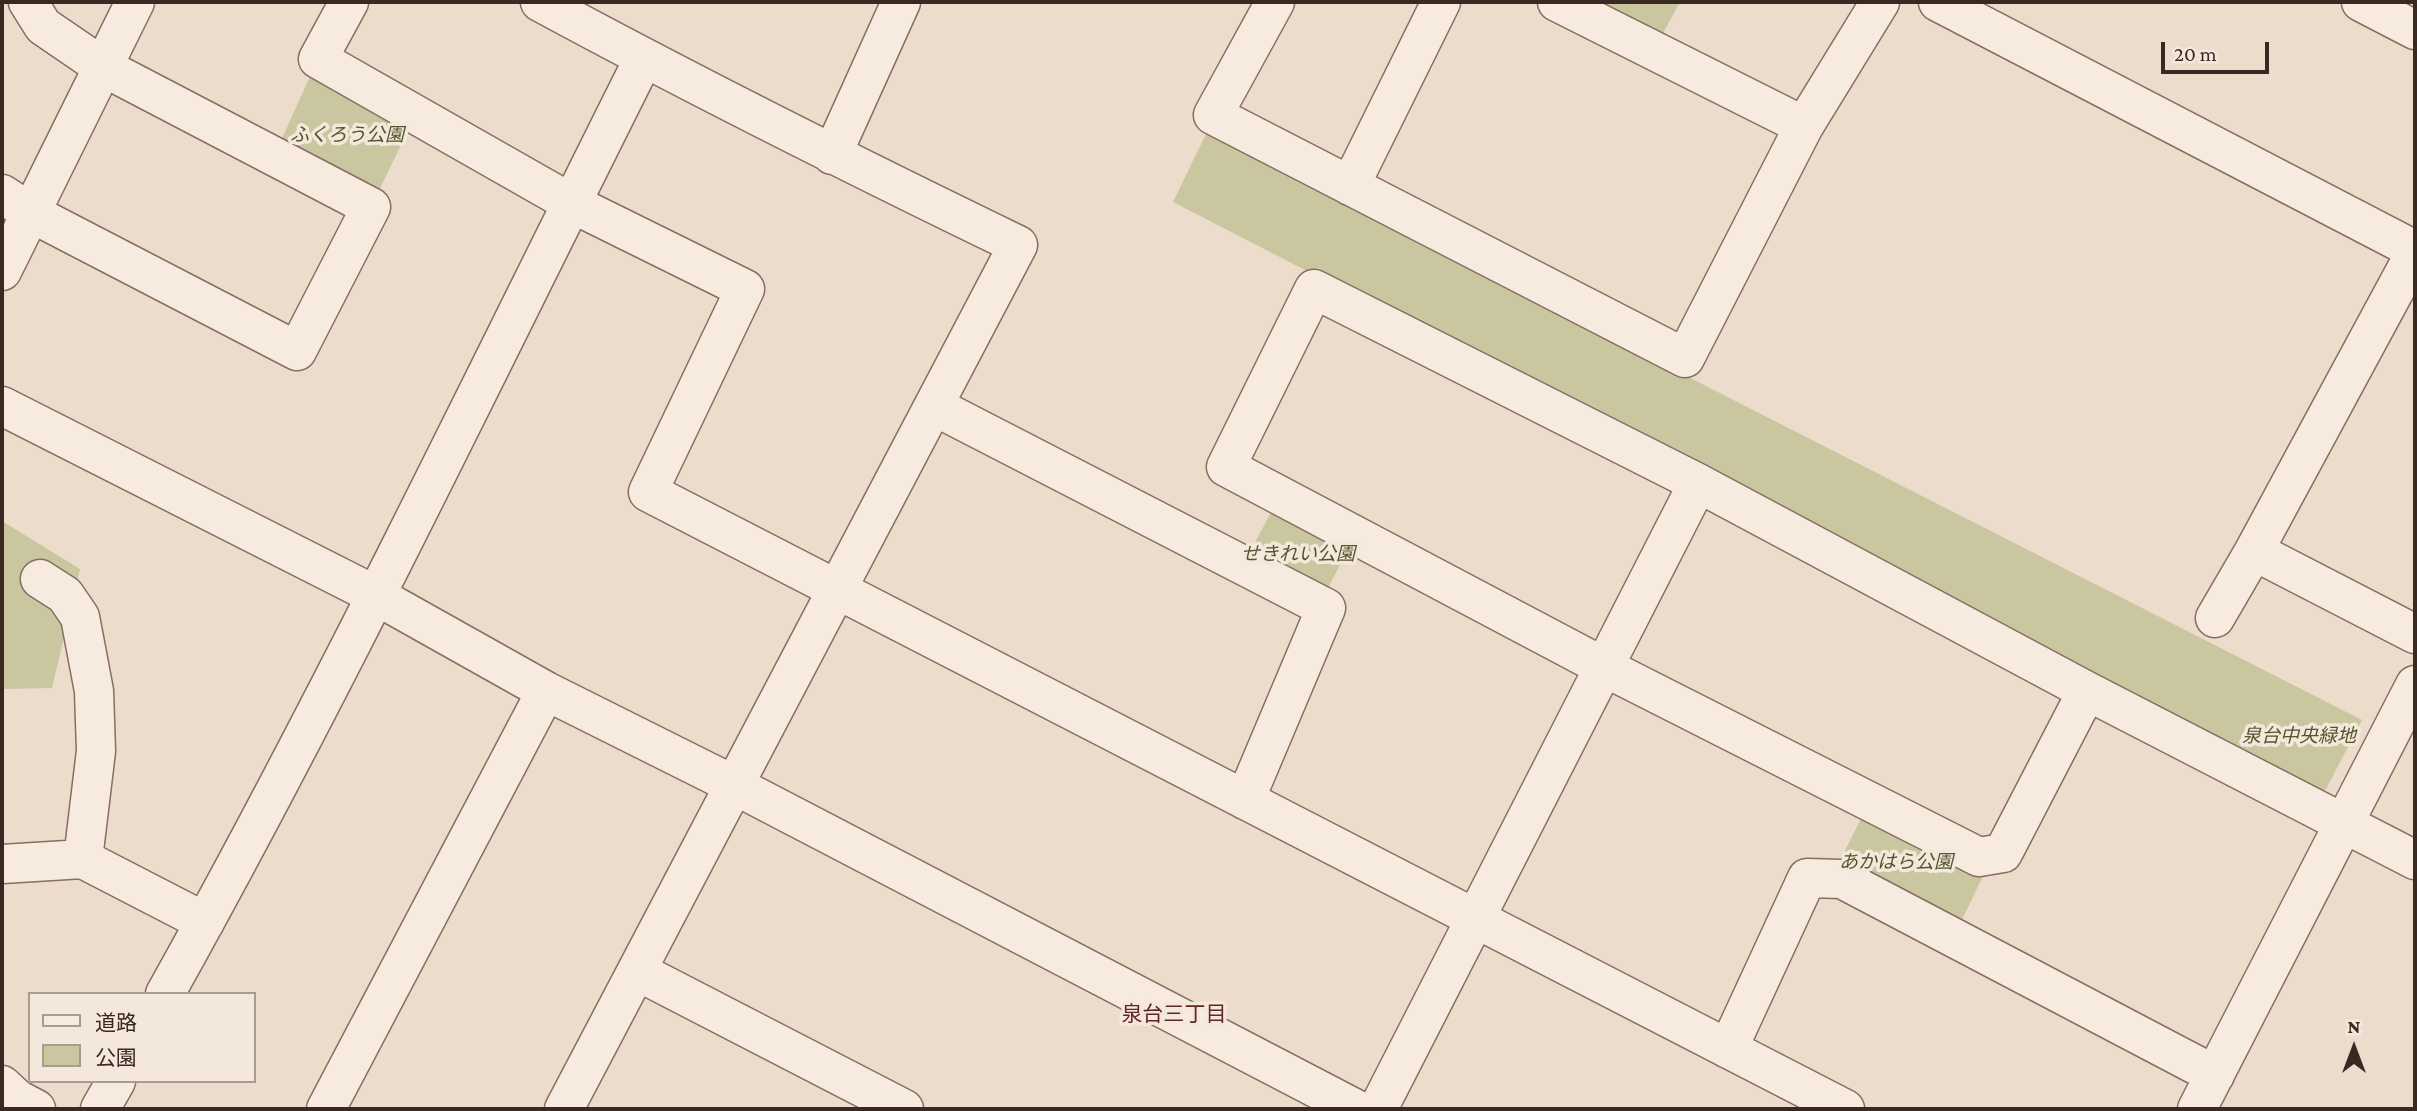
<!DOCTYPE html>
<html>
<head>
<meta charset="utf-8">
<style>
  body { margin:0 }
  #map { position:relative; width:2417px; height:1111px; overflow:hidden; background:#ecdccc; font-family:"Crimson Pro","Noto Sans JP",serif }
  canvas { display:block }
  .frame { position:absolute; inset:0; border:4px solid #3a2923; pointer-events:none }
  .legend { position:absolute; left:28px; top:992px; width:228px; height:91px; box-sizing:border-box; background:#f4e7db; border:2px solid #aa9b91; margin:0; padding:9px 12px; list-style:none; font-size:21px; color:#3a2923 }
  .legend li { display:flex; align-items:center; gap:14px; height:35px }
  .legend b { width:35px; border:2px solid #aa9b91 }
  .north { position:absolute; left:2319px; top:1013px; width:70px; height:70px; -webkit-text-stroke:5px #f4e7db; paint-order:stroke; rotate:0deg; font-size:19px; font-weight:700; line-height:28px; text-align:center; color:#3a2923 }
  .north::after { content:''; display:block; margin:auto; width:24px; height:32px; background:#3a2923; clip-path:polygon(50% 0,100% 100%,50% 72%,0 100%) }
  .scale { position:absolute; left:2161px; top:42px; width:108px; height:32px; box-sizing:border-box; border:4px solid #3a2923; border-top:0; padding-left:9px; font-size:21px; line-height:24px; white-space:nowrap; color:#3a2923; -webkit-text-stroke:5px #f4e7db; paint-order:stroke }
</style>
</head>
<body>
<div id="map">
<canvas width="2417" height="1111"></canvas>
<div class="frame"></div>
<ul class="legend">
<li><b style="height:9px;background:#f7ebdf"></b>道路</li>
<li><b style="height:19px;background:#cac6a0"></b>公園</li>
</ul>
<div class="north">N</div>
<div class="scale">20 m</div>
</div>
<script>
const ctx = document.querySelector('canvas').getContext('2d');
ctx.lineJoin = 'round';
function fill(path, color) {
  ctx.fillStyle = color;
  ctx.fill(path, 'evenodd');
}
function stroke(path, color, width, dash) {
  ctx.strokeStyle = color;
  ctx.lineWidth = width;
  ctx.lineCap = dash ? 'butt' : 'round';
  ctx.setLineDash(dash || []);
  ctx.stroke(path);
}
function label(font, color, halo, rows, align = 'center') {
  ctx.font = font + ' "Crimson Pro","Noto Sans JP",serif';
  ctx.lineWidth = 7;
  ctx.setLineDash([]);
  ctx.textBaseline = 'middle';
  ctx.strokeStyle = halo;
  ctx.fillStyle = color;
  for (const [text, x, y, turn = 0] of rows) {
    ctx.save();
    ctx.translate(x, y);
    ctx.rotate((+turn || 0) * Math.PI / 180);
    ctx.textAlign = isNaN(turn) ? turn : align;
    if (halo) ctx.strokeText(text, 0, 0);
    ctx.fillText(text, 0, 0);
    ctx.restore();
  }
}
fill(new Path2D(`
  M1596 2H1680L1662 35Z
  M318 59 416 114 371 207 274 156Z
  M1207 132 2362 720 2323 795 1173 202Z
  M1273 509 1349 547 1323 598 1246 559Z
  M2 521 80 569 52 688 2 689Z
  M1864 813 1984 874 1958 928 1837 866Z`), '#cac6a0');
const minor = new Path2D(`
  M349 2 318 59 571 203 745 289 648 492 1845 1109
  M540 2C697 87 857 167 1018 245L564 1109
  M1275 2 1213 115 1685 358 1804 126 1880 2
  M1557 2 1804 126
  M1938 2 2415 250
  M832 155 901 2
  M1350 186 1441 2
  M2 194 31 213 297 351 371 207 103 67 43 26 28 2
  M2 271 135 2
  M934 406 1326 608 1245 800
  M2254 551 2415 634
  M40 579 65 595 80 617 94 691 96 751 83 859
  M2215 618 2254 551 2415 253
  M2087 691 2003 853 1979 857 1604 667 1226 467 1314 289 1698 483 2087 691 2415 860
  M2 864 83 859 205 922
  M637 971 904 1109
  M165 994C336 688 487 371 644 58
  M1728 1049 1807 878 1842 879 2215 1075
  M2 1085 17 1099 36 1109
  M100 1109 116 1081
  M1378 1109 1698 483
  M2197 1109 2415 685`);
const tertiary = new Path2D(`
  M2361 2 2415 30
  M2 406 375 595 546 691 734 785 1356 1109
  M326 1109 546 691`);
stroke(minor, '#886d61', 41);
stroke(tertiary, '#886d61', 41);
stroke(minor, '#f7ebdf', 38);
stroke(tertiary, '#f7ebdf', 38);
label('italic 19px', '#53552b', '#f4e7db', [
  ["ふくろう公園",347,135],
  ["せきれい公園",1298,554],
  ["泉台中央緑地",2299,736],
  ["あかはら公園",1896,862]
]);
label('21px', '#632626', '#f4e7db', [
  ["泉台三丁目",1174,1015]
]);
</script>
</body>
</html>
